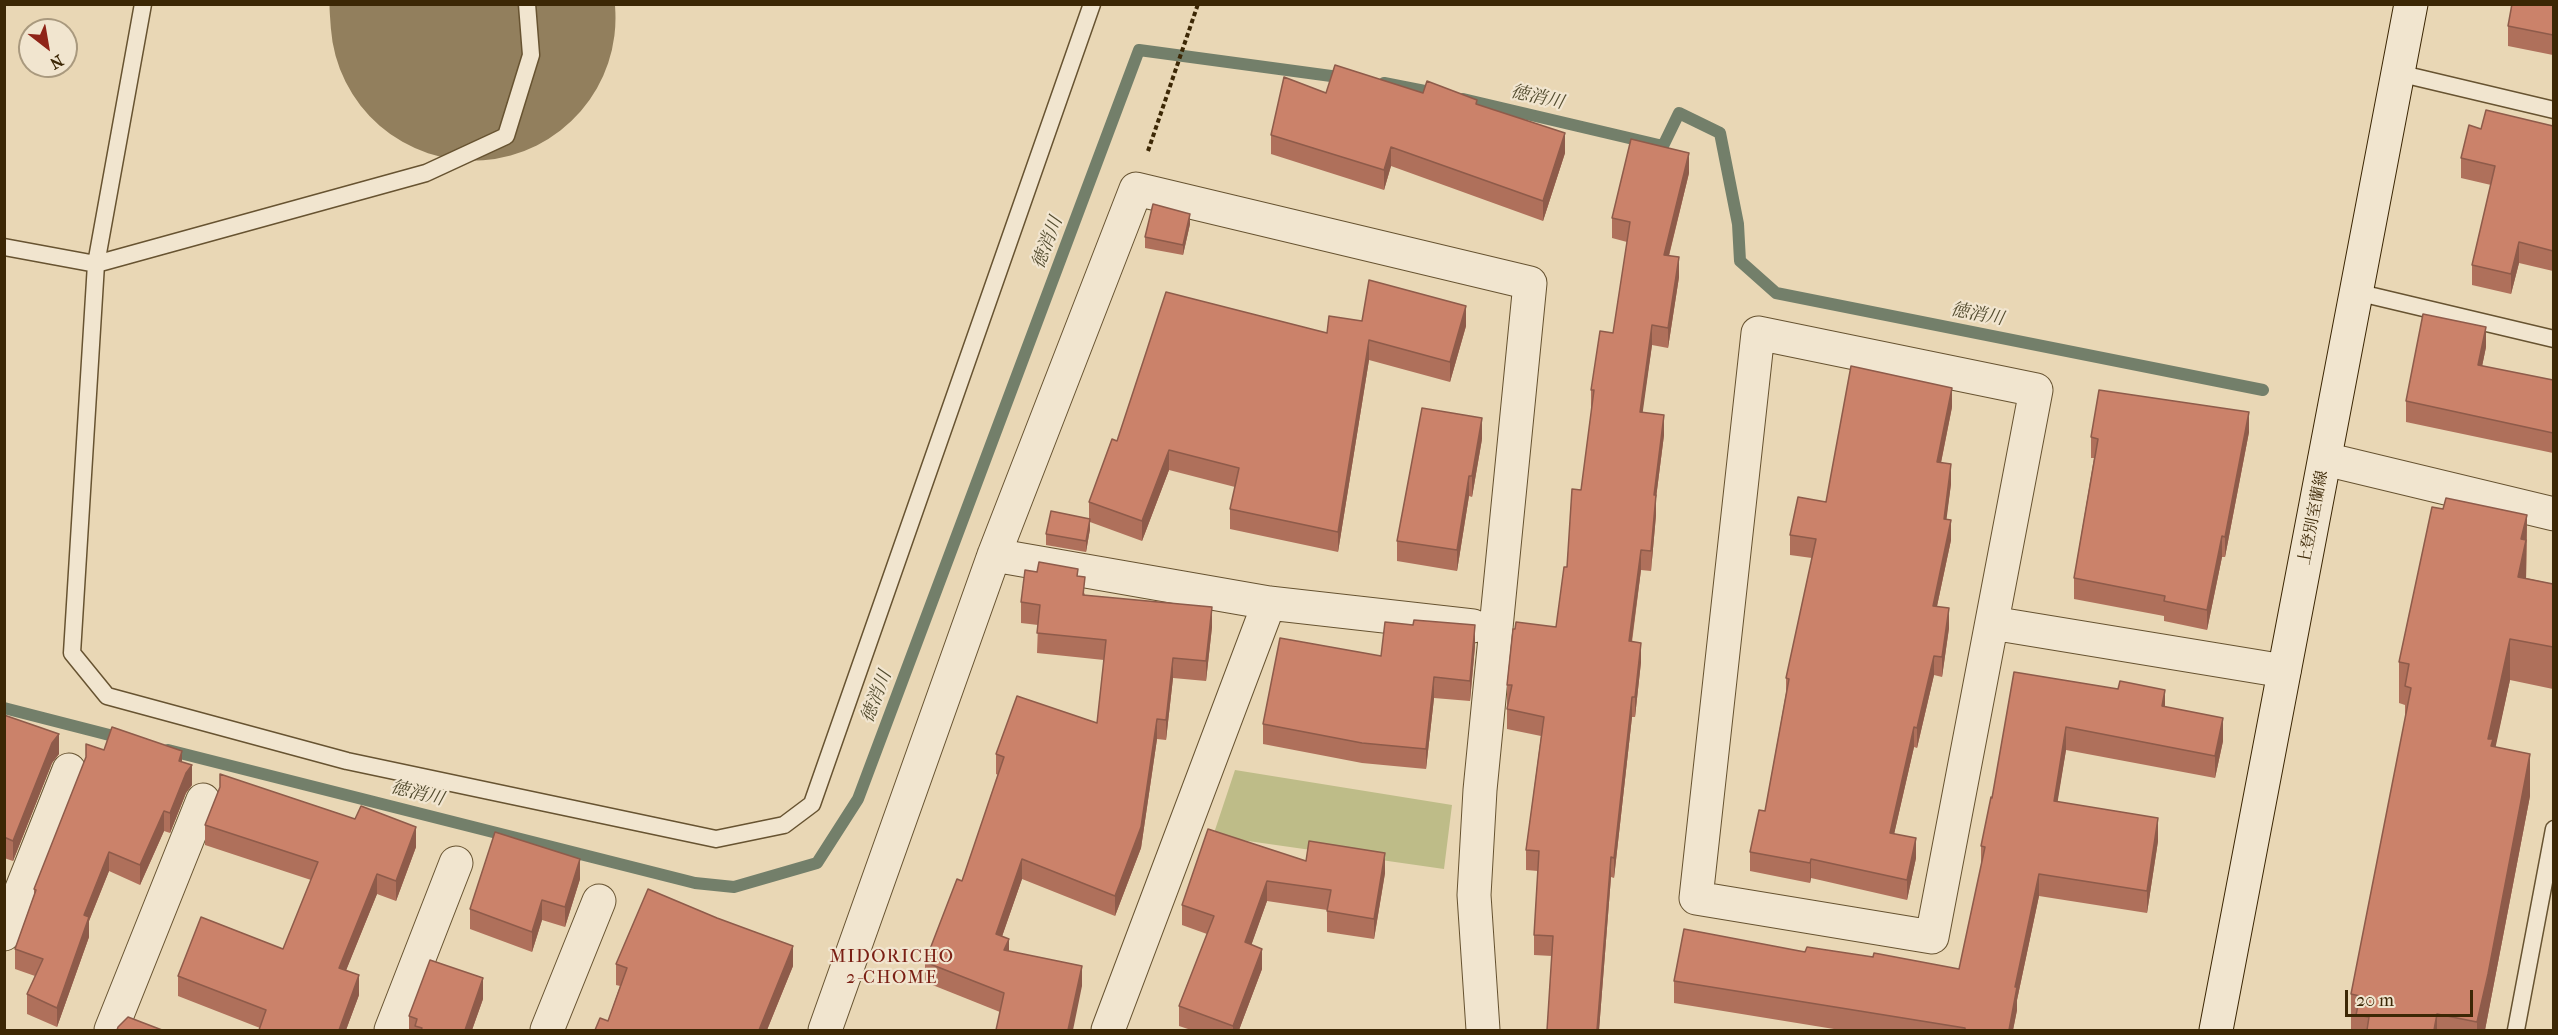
<!DOCTYPE html>
<html>
<head>
<meta charset="utf-8">
<style>
  body { margin:0 }
  #map { position:relative; width:2558px; height:1035px; overflow:hidden; background:#e9d7b5; font-family:"IM FELL French Canon",serif }
  canvas { display:block }
  .frame { position:absolute; inset:0; border:6px solid #3c2705; pointer-events:none }
  .north { position:absolute; left:18px; top:18px; width:60px; height:60px; box-sizing:border-box; background:#f1e5cf; border:2px solid #a9997e; border-radius:50%; rotate:149deg; font-size:16px; font-weight:700; line-height:24px; text-align:center; color:#3c2705 }
  .north::after { content:''; display:block; margin:auto; width:21px; height:27px; background:#8f2418; clip-path:polygon(50% 0,100% 100%,50% 72%,0 100%) }
  .scale { position:absolute; left:2345px; top:990px; width:128px; height:27px; box-sizing:border-box; border:3px solid #3c2705; border-top:0; padding-left:8px; font-size:18px; line-height:21px; white-space:nowrap; color:#3c2705; -webkit-text-stroke:4px #f1e5cf; paint-order:stroke }
</style>
</head>
<body>
<div id="map">
<canvas width="2558" height="1035"></canvas>
<div class="frame"></div>
<div class="north">N</div>
<div class="scale">20 m</div>
</div>
<script>
const ctx = document.querySelector('canvas').getContext('2d');
ctx.lineJoin = 'round';
function fill(path, color) {
  ctx.fillStyle = color;
  ctx.fill(path, 'evenodd');
}
function stroke(path, color, width, dash) {
  ctx.strokeStyle = color;
  ctx.lineWidth = width;
  ctx.lineCap = dash ? 'butt' : 'round';
  ctx.setLineDash(dash || []);
  ctx.stroke(path);
}
function label(font, color, halo, rows, align = 'center') {
  ctx.font = font + ' "IM FELL French Canon","Noto Serif JP",serif';
  ctx.lineWidth = 4.5;
  ctx.setLineDash([]);
  ctx.textBaseline = 'middle';
  ctx.strokeStyle = halo;
  ctx.fillStyle = color;
  for (const [text, x, y, turn = 0] of rows) {
    ctx.save();
    ctx.translate(x, y);
    ctx.rotate((+turn || 0) * Math.PI / 180);
    ctx.textAlign = isNaN(turn) ? turn : align;
    if (halo) ctx.strokeText(text, 0, 0);
    ctx.fillText(text, 0, 0);
    ctx.restore();
  }
}
fill(new Path2D(`
  M1235 770 1452 805 1444 869 1213 836Z`), '#bebc88');
stroke(new Path2D(`
  M1384 83 1440 94
  M1463 99 1663 146 1679 113 1720 133 1738 224 1740 261 1776 293 2263 390
  M4 708 125 739
  M168 750 695 883 734 887 817 863 858 799 1139 50 1346 78`), '#737f6a', 12);
stroke(new Path2D(`
  M472 4 473 18`), '#927f5d', 285);
const service = new Path2D(`
  M143 4 96 264 72 653 107 696 347 761 716 839 784 825 812 804 1092 4
  M2398 73 2554 110
  M4 247 96 264 426 173 506 136 531 55 527 4
  M2356 292 2554 339
  M2516 1030 2554 829`);
const minor = new Path2D(`
  M1758 333 2036 390 1932 937 1696 898Z
  M2325 459 2554 514
  M994 555 1269 603 1473 626
  M1992 623 2284 671
  M4 934 69 770
  M111 1030 203 800
  M391 1030 456 863
  M547 1030 599 901
  M825 1030 994 555 1136 189 1530 283 1480 790 1474 895 1483 1030
  M1108 1030 1269 603`);
const secondary = new Path2D(`
  M2216 1030 2411 4`);
stroke(service, '#675331', 19);
stroke(minor, '#675331', 35);
stroke(secondary, '#3c2705', 35);
stroke(new Path2D(`
  M1148 151 1198 4`), '#3c2705', 4, [4.5, 3]);
stroke(service, '#f1e5cf', 16);
stroke(minor, '#f1e5cf', 33);
stroke(secondary, '#f1e5cf', 33);
fill(new Path2D(`
  M2553 4V55L2508 46V26Z
  M1326 93H1423L1477 104 1565 153 1543 221 1391 166 1384 190 1271 154V135Z
  M2553 126V271L2519 263 2511 294 2472 285V265L2491 185 2461 178V158L2481 129Z
  M1689 173 1669 256 1679 277 1668 348 1652 345 1642 412 1664 435 1656 498V515L1651 571 1641 570 1632 642 1641 662 1635 717H1632L1614 878 1611 877 1599 1030H1547L1552 956 1534 955V935L1538 871 1526 870V850L1541 736 1507 729V685L1556 627 1581 490 1592 410H1591V390L1613 333 1627 242 1612 238V218Z
  M1190 224 1183 255 1145 248V237Z
  M1362 321 1466 326 1450 382 1369 360 1338 552 1230 529V509L1235 487 1169 470 1142 541 1090 522V529L1086 552 1046 545V534L1089 519V502L1117 441 1327 333Z
  M2486 347 2482 366 2553 380V453L2406 422V401Z
  M1952 407 1941 463 1951 484 1946 519 1951 540 1937 606 1949 628 1942 677 1934 675 1917 748 1914 747 1894 834 1916 858 1907 900 1811 878 1810 883 1750 871V852L1765 811 1786 693V678L1812 558 1790 555V535L1826 502Z
  M2249 432 2225 557H2222L2207 630 2164 621V616L2074 599V578L2094 458H2091V437Z
  M1482 439 1472 497 1469 496 1457 571 1397 561V541Z
  M2443 509 2527 515 2526 578 2553 584V689L2510 680 2495 747 2530 796 2485 1030H2351V994L2405 721V705L2399 703V662Z
  M1078 576 1085 595 1212 627 1206 681 1173 678 1166 740 1157 739 1141 848 1115 916 1022 879 1002 936 1009 951 1082 986 1000 1012 925 982V962L962 881 998 775 996 774V754L1097 723 1104 660 1037 653 1038 625 1021 623V602Z
  M1475 646 1470 701 1434 698 1426 769 1362 763 1263 744V724L1381 656Z
  M2014 672 2165 707 2223 741 2215 778 2066 750 2057 802 2158 841 2147 913 2039 896 2017 1000V1010L2013 1030H1840L1674 1003V981L1805 952 1873 957 1959 969 1981 866V846L1992 798Z
  M4 715 59 754 52 763 13 861 4 858Z
  M86 744 104 750 182 762 192 785 186 793 170 833 164 831 140 885 109 871 89 921V937L57 1027 27 1014V994L35 976 15 969V949L34 895V889L86 759Z
  M205 825 416 847 396 901 377 894 346 970 359 995 346 1030H259L260 1028 178 996V976L283 949 311 880 205 845Z
  M1306 861 1385 873 1374 939 1327 932V910L1267 901 1251 945 1262 969 1239 1030H1191L1179 1026V1006L1207 934 1182 925V905Z
  M580 879 565 927 542 920 532 952 470 929V909Z
  M616 964 793 966 767 1030H595L608 1021 620 986 616 985Z
  M483 999 472 1030H409V1016Z`), '#af705b');
fill(new Path2D(`
  M1565 133V153L1543 221V201Z
  M1391 147V166L1384 190V170Z
  M1689 153V173L1664 275V255Z
  M1190 214V224L1183 255V245Z
  M2519 242V263L2511 294V274Z
  M1679 257V277L1668 348V328Z
  M1466 306V326L1450 382V362Z
  M1652 325V345L1640 432V412Z
  M2486 327V347L2478 386V365Z
  M1369 340V360L1338 552V532Z
  M1952 388V407L1937 482V462Z
  M2249 412V432L2225 557V537Z
  M1664 415V435L1656 498V515L1651 571 1654 495Z
  M1482 418V439L1472 497V476Z
  M1169 450V470L1142 541V521Z
  M1951 464V484L1944 539V519Z
  M1469 476V496L1457 571V550Z
  M2527 515 2526 582 2518 577 2521 539Z
  M1090 519V529L1086 552V541Z
  M1951 520V540L1933 625V606Z
  M2222 536V557L2207 630V610Z
  M1641 550V570L1629 661V641Z
  M1212 607V627L1206 681V661Z
  M1949 608V628L1942 677V657Z
  M1475 625V646L1470 701V681Z
  M2510 639V680L2493 759 2488 739Z
  M1641 643V662L1635 717V697Z
  M1934 656V675L1917 748V728Z
  M1173 658V678L1166 740V720Z
  M1434 677V698L1426 769V749Z
  M2165 690V712L2162 706Z
  M1632 697V717L1614 878V858Z
  M2223 718V741L2215 778V756Z
  M1157 719V739L1141 848 1115 916V896Z
  M1914 727V747L1890 852V833Z
  M2066 727V750L2054 824V801Z
  M59 734V754L52 763 13 861V841L52 743Z
  M182 751V771L179 761Z
  M2530 754V796L2485 1030H2477V1022Z
  M192 765V785L186 793 170 833V813L186 773Z
  M164 811V831L140 885V865Z
  M2158 818V841L2147 913V891Z
  M416 827V847L396 901V881Z
  M1916 838V858L1907 900V880Z
  M109 852V871L89 921V937L57 1027V1008L84 915Z
  M1385 853V873L1374 939V919Z
  M1611 857V877L1599 1030H1597Z
  M580 859V879L565 927V907Z
  M1022 859V879L996 954V934Z
  M1811 859V878L1810 883V863Z
  M377 874V894L339 988V968Z
  M2039 874V896L2017 1000V1010L2013 1030H2009L2015 987Z
  M1267 881V901L1245 963V942Z
  M542 900V920L532 952V932Z
  M1009 939V959L1004 950Z
  M793 946V966L767 1030H759Z
  M1262 949V969L1239 1030H1233V1026Z
  M1082 966V986L1073 1030H1068Z
  M359 975V995L346 1030H339Z
  M483 978V999L472 1030H465Z
  M2437 1014V1030H2434Z`), '#8e5b4a');
const building = new Path2D(`
  M2512 4H2553V35L2508 26Z
  M1335 65 1423 93 1427 81 1477 100 1476 104 1565 133 1543 201 1391 147 1384 170 1271 135 1284 77 1326 93Z
  M2486 110 2553 126V251L2519 242 2511 274 2472 265 2495 166 2461 158 2469 125 2481 129Z
  M1631 139 1689 153 1664 255 1679 257 1668 328 1652 325 1640 412 1664 415 1654 495H1656L1651 551 1641 550 1629 641 1641 643 1635 697H1632L1614 858 1611 857 1597 1030H1547L1553 936 1534 935 1539 851 1526 850 1544 717 1507 709 1512 685H1507L1513 629H1515L1516 622 1556 627 1564 567H1567L1572 489 1581 490 1594 390H1591L1600 331 1613 333 1630 222 1612 218Z
  M1153 204 1190 214 1183 245 1145 237Z
  M1369 280 1466 306 1450 362 1369 340 1338 532 1230 509 1239 468 1169 450 1142 521 1089 502 1112 439 1117 441 1166 292 1327 333 1329 316 1362 321Z
  M2423 314 2486 327 2478 365 2553 380V433L2406 401Z
  M1851 366 1952 388 1937 462 1951 464 1944 519 1951 520 1933 606 1949 608 1942 657 1934 656 1917 728 1914 727 1890 833 1916 838 1907 880 1811 859 1810 863 1750 852 1759 810 1765 811 1789 679 1786 678 1816 539 1790 535 1798 497 1826 502Z
  M2099 390 2249 412 2225 537 2222 536 2207 610 2164 601 2165 596 2074 578 2098 439 2091 437Z
  M1422 408 1482 418 1472 476H1469L1457 550 1397 541Z
  M2446 498 2527 515 2521 539 2526 540 2518 577 2553 584V647L2510 639 2488 739H2493L2491 746 2530 754 2488 974 2477 1022 2437 1014 2434 1030H2367L2369 1017 2356 1015 2360 996 2351 994 2411 688 2405 686 2409 664 2399 662 2432 507 2443 509Z
  M1051 511 1090 519 1086 541 1046 534Z
  M1039 562 1078 569 1077 576 1085 577 1083 595 1212 607 1206 661 1173 658 1166 720 1157 719 1141 827 1115 896 1022 859 996 934 1009 939 1004 950 1082 966 1068 1030H996L1004 993 925 962 957 879 962 881 1004 757 996 754 1017 696 1097 723 1106 640 1037 633 1040 605 1021 602 1025 570 1037 572Z
  M1414 620 1475 625 1470 681 1434 677 1426 749 1362 743 1263 724 1280 638 1381 656 1385 622 1413 625Z
  M2014 672 2118 689 2120 681 2165 690 2162 706 2223 718 2215 756 2066 727 2054 801 2158 818 2147 891 2039 874 2015 987H2017L2009 1030H1965V1028L1674 981 1684 929 1805 952 1807 947 1873 957 1874 953 1959 969 1985 847 1981 846 1991 797 1992 798Z
  M4 715 59 734 52 743 13 841 4 837Z
  M112 727 182 751 179 761 192 765 186 773 170 813 164 811 140 865 109 852 84 915 89 917 57 1008 27 994 43 959 15 949 36 890 34 889 86 757V744L104 750Z
  M220 774 355 819 361 806 416 827 396 881 377 874 339 968 359 975 339 1030H259L266 1010 178 976 201 917 283 949 318 862 205 825 220 787Z
  M1208 829 1306 861 1309 841 1385 853 1374 919 1327 911 1331 890 1267 881 1245 942 1262 949 1233 1026 1179 1006 1214 916 1182 905Z
  M495 832 580 859 565 907 542 900 532 932 470 909Z
  M648 889 717 918 793 946 759 1030H595L600 1018 608 1021 627 968 616 964Z
  M430 960 483 978 465 1030H421L422 1028 415 1026 417 1019 409 1016Z
  M128 1017 162 1030H117L118 1027Z`);
fill(building, '#cb826a');
stroke(building, '#8e5b4a', 1.5);
label('16px', '#3c2705', '#f1e5cf', [
  ["上登別室蘭線",2314,518,-79]
]);
label('italic 18px', '#534c2f', '#f1e5cf', [
  ["徳消川",1537,98,13],
  ["徳消川",1048,243,-69],
  ["徳消川",1977,315,11],
  ["徳消川",877,697,-69],
  ["徳消川",417,794,14]
]);
ctx.letterSpacing = '1.5px';
label('18px', '#7a1f14', '#f1e5cf', [
  ["MIDORICHO",892,958],
  ["2-CHOME",892,979]
]);
ctx.letterSpacing = '0px';
</script>
</body>
</html>
